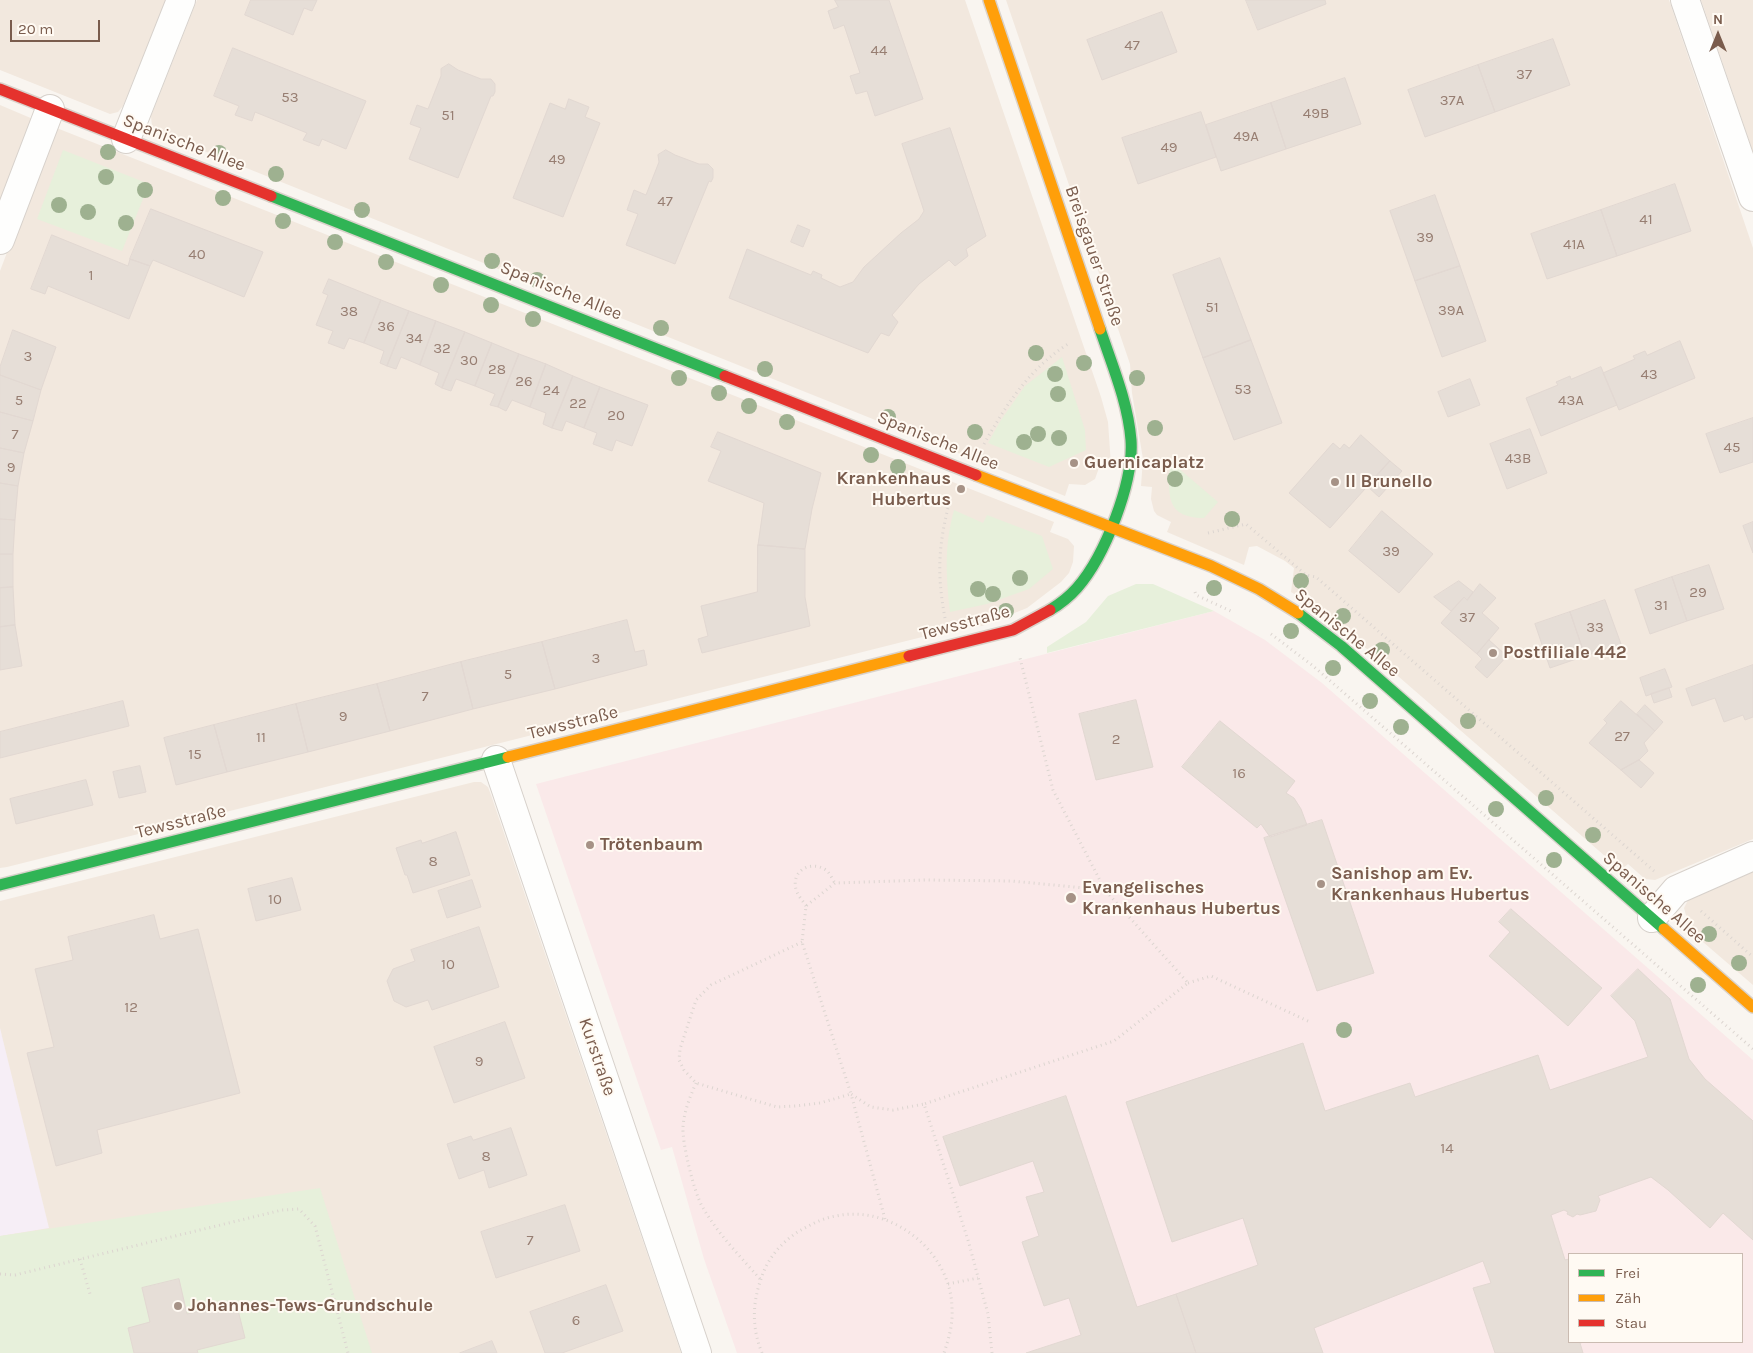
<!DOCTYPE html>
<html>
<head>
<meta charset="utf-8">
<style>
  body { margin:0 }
  #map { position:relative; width:1753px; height:1353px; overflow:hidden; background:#f9f5f0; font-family:Karla,sans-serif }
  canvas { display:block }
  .legend { position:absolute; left:1568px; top:1253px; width:175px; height:90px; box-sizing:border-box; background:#fffaf3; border:1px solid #cabbb1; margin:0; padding:6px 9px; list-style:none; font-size:15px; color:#7a5c4d }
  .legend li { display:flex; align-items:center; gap:10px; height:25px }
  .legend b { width:25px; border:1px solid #cabbb1 }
  .north { position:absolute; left:1693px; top:10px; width:50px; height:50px; -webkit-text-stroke:4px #fffaf3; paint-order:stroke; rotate:0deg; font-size:14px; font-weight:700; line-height:20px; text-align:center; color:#7a5c4d }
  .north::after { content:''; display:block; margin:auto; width:18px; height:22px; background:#7a5c4d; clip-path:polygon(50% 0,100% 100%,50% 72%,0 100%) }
  .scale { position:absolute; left:10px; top:20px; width:90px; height:22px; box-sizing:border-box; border:2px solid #7a5c4d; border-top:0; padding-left:6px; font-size:15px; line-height:18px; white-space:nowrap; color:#7a5c4d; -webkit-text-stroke:4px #fffaf3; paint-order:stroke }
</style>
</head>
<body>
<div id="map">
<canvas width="1753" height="1353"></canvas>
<ul class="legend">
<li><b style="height:6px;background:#30b455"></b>Frei</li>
<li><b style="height:6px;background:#ff9f0a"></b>Zäh</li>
<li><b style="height:6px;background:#e5322d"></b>Stau</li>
</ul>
<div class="north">N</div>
<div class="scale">20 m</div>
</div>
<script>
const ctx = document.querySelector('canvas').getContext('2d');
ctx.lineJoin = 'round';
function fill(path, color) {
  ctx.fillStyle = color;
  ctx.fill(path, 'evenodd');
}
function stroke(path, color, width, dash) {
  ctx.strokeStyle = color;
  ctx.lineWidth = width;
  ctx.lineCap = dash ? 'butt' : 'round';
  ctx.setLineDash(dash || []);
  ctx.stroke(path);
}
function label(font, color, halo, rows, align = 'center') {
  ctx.font = font + ' Karla,sans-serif';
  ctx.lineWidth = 4;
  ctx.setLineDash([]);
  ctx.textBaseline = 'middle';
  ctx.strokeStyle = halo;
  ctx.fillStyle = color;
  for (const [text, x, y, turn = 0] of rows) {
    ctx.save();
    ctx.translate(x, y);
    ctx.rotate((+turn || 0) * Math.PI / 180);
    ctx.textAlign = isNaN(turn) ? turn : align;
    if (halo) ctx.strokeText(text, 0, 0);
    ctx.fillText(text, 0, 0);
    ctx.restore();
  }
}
fill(new Path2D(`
  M0 0H166L123 106 118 112 110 114 0 70Z
  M197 0H965L1101 397 1108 422 1111 465H1100L1095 479 1085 485 1069 484 1065 496 159 133 152 127 151 116Z
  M1006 0H1669L1753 248V839L1655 880 1645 879 1628 864 1621 870 1368 650 1328 615 1291 592 1294 568 1285 561 1257 546 1249 547 1244 565 1167 532 1171 522 1157 515 1154 511 1151 499 1152 487 1141 486 1143 459 1132 393 1130 364Z
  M1701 0H1753V152Z
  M0 105 33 119 0 203Z
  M49 125 1054 522 1050 532 1068 539 1074 546 1073 562 1069 573 1061 582 1027 608 982 626 962 627 7 867 0 868V271L36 176Z
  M474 782H481L488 787 491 795 681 1353H0V901Z
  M1753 872V985L1689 930 1694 923 1686 915 1684 908 1688 900Z`), '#f2e8de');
fill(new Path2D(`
  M0 1028 49 1228 0 1236Z`), '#f6eef6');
fill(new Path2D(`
  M1214 611 1265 640 1322 683 1753 1060V1353H737L704 1259 672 1147 661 1150 536 784ZM1569 1254H1742V1342H1569Z`), '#fae9e9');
fill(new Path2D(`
  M63 150 149 184 122 251 37 219Z
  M1062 357 1085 430 1086 450 1049 467 988 443 1001 420 1025 386Z
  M1170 461 1218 502 1204 518C1163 518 1169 491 1170 461Z
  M954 510 983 523 987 515 1042 536 1053 569 1029 589 987 604 950 612C946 575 944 547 954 510Z
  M1136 584H1153L1214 611 1047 653V647L1086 622 1108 596Z
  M320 1188 372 1353H0V1236Z`), '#e7f0db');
const building = new Path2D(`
  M251 0H317L312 11 304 8 293 35 245 15Z
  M835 0H889L923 99 875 116 867 91 856 94 850 76 860 73 844 25 834 29 828 11 838 7Z
  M1246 0H1325L1326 4 1258 30Z
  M1162 12 1177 52 1102 80 1087 40Z
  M1553 39 1570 85 1495 112 1478 65Z
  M233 48 366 101 346 149 322 139 319 146 303 140 307 133 255 112 252 121 235 115 239 106 214 96Z
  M449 64 458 70 481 79H491L495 84V92L493 96H491L458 178 409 159 421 128 410 124 417 105 428 109 441 76V69Z
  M1478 65 1495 112 1425 137 1408 90Z
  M1345 78 1361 124 1286 149 1271 103Z
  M569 99 589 107 585 117 600 123 563 217 513 198 550 103 565 109Z
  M1271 103 1286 149 1221 171 1206 125Z
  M1201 112 1216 157 1138 184 1122 138Z
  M950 128 986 236 966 249 968 256 955 266 949 260 919 284 892 315 898 322 889 336 881 333 868 353 729 298 747 249 811 275 813 271 822 275 821 278 840 287 853 282 864 267 901 233 919 219 924 211 902 144Z
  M666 150 675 155 699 164H708L713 169V178L711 182 709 181 675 264 626 245 638 214 627 210 634 190 646 195 659 162 658 155Z
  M1675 184 1691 231 1617 256 1601 210Z
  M1435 195 1460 266 1415 281 1390 211Z
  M151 209 263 252 244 297 153 260 150 266 130 259Z
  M1601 210 1617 256 1547 279 1531 234Z
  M798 225 810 230 803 247 791 242Z
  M52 235 128 266 130 259 150 266 129 319 48 286 45 294 31 289Z
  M1220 258 1251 340 1203 358 1173 275Z
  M1460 266 1486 341 1442 357 1415 281Z
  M329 279 381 300 364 343 349 338 344 349 328 343 333 331 316 325 328 295 323 293Z
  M381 300 409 311 387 366 380 363 384 351 364 343Z
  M409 311 436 321 420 365 401 357 396 369 387 366Z
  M436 321 465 332 442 388 435 384 439 373 420 365Z
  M13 330 56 347 41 390 0 375V367Z
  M465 332 492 343 475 386 456 379 451 391 442 388Z
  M1251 340 1282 423 1234 440 1203 358Z
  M1680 341 1695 378 1619 410 1603 373 1635 359 1633 356 1645 351 1647 355Z
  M492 343 519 354 498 407 490 405 495 394 475 386Z
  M519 354 546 364 530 407 512 400 506 411 498 407Z
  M546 364 573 376 552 428 543 424 546 413 530 407Z
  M1601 367 1617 405 1541 436 1526 398 1558 385 1556 382 1570 376 1571 379Z
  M0 375 41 390 33 421 0 412Z
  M573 376 600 387 584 428 566 421 562 431 552 428Z
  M1470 379 1480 405 1448 417 1438 392Z
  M600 387 648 405 632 446 616 440 612 451 593 444 597 433 584 428Z
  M0 412 33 421 24 453 0 448Z
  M1753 418V462L1720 473 1706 434Z
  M1530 429 1547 473 1507 489 1490 444Z
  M718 432 821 473 812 509 805 549 758 545 764 503 708 481 721 451 711 447Z
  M1361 435 1390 461 1330 528 1289 493 1333 443 1340 449 1344 444 1349 448Z
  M0 448 24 453 18 486 0 483Z
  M1390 461 1402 471 1379 497 1367 486Z
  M0 483 18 486 15 520 0 519Z
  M1382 511 1433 554 1399 593 1349 551Z
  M0 519 15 520 13 554H0Z
  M1753 522V553L1743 526Z
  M758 545 805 549V597L810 626 702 653 698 639 708 636 701 606 757 592Z
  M0 554H13V587L0 588Z
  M1709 565 1724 609 1687 621 1672 577Z
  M1672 577 1687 621 1650 634 1635 590Z
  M1459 581 1473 592 1467 600 1464 597 1451 611 1434 597Z
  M1480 584 1496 598 1482 613 1499 628 1477 654 1441 623 1464 597 1467 600Z
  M13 587 15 625 0 627V588Z
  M1605 600 1621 644 1585 656 1570 612Z
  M1570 612 1585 656 1550 668 1535 624Z
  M627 620 635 652 644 650 647 665 555 689 542 642Z
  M15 625 22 666 0 670V627Z
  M1489 640 1507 656 1487 678 1475 667 1482 659 1477 654Z
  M542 642 555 689 473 709 461 662Z
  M461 662 473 709 390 731 377 684Z
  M1753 665V717L1745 720 1743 715 1724 722 1715 698 1692 706 1686 689Z
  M1665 669 1672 687 1646 696 1640 678Z
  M377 684 390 731 308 752 296 704Z
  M1669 688 1672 697 1654 703 1651 694Z
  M1136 700 1153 767 1096 780 1079 714Z
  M123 701 129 726 0 758V732Z
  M1621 701 1655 731 1644 743 1648 751 1639 760 1621 770 1589 743 1607 723 1604 720Z
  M296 704 308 752 227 772 214 725Z
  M1645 705 1663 722 1655 731 1637 714Z
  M1220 721 1295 781 1286 793 1294 798 1301 809 1307 825 1270 837 1261 824 1257 828 1182 767Z
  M214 725 227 772 176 785 164 738Z
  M1639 760 1654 773 1641 788 1621 770Z
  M140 766 146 792 119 798 113 772Z
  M86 780 93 805 16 824 10 799Z
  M1322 820 1374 973 1317 991 1264 838Z
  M456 832 470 875 413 893 407 875H405L396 848 421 840 422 843Z
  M292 878 301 910 256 921 248 889Z
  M472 880 481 907 447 918 438 891Z
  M1511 909 1602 988 1568 1026 1489 956 1510 932 1499 922Z
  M154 915 160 939 198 929 240 1093 97 1130 102 1153 56 1166 27 1053 54 1047 35 969 73 960 68 937Z
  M479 927 499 987 432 1010 428 1000 406 1007 394 1001 387 981 393 969 415 961 411 950Z
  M1638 969 1670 999 1689 1059 1705 1079 1753 1121V1240L1723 1213 1710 1228 1668 1190 1651 1177 1598 1196 1600 1200 1596 1211 1580 1215 1577 1214 1573 1217 1567 1214 1568 1212 1564 1210 1551 1215 1565 1260 1569 1259V1342H1584L1580 1343 1583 1353H1495L1473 1288 1491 1283 1483 1261 1314 1328 1323 1353H1196L1176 1294 1258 1265 1243 1218 1172 1242 1126 1102 1303 1043 1325 1111 1410 1083 1415 1097 1538 1055 1550 1090 1648 1057 1635 1021 1611 996Z
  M505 1022 525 1078 454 1103 434 1047Z
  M1066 1096 1137 1307 1176 1294 1196 1353H1026L1081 1335 1069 1298 1044 1306 1022 1242 1039 1236 1026 1197 1044 1192 1033 1161 960 1186 943 1137Z
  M511 1128 527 1175 489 1188 484 1170 459 1179 447 1144 471 1136 473 1140Z
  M565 1205 580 1251 496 1278 481 1232Z
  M179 1279 187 1314 236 1302 245 1338 197 1350 198 1353H134L128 1328 150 1322 142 1288Z
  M606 1285 623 1331 562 1353H545L530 1312Z
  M492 1341 497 1353H460Z`);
fill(building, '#e6ded7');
stroke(building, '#e2d8d2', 1);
const street = new Path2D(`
  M1685 0 1753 197
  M126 139 181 0
  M0 240 50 109
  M496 760 697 1353
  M1652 918 1676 890 1753 856`);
const fast = new Path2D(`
  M271 196 725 376
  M1050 610C1060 604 1069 597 1077 588 1105 556 1134 482 1131 440 1128 402 1112 365 1100 329
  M1298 613 1341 646 1664 929
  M0 885 508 757`);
const slow = new Path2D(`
  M989 0 1100 329
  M976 475 1211 566 1259 589 1298 613
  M508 757 909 656
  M1664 929 1753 1007`);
const jam = new Path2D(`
  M0 89 271 196
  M725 376 976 475
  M909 656 1013 630 1050 610`);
stroke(street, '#d7d1cb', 30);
stroke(fast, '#d9d2cb', 14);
stroke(slow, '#d9d2cb', 14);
stroke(jam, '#d9d2cb', 14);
stroke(new Path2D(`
  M984 444C1006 405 1029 369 1068 344
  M1208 533 1246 524 1306 575 1316 577 1654 871
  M1195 592 1196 595 1233 612
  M945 618C936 570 939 542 951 496
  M1271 634 1312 665 1753 1049
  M806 906C803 901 799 897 797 892 789 873 809 859 826 870 830 873 832 879 835 883
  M1701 911 1753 957
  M802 942 711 985 696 1000 680 1049 679 1060 684 1070 696 1083 777 1107 796 1106 820 1103 851 1094 802 942 806 906 835 883 926 880 1012 881 1105 890
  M1188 983 1211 976 1310 1022
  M696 1083C690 1097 684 1111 683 1127 682 1143 694 1192 702 1206 717 1233 740 1256 760 1279
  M885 1219 851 1094 871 1107 893 1110 924 1104
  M80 1259 90 1294
  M0 1274 15 1275 282 1210 299 1209 315 1226 348 1353
  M948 1284 978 1278
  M762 1353C752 1329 752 1304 761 1279 767 1259 782 1241 801 1230 812 1224 823 1218 836 1216 892 1204 951 1252 952 1308 953 1324 949 1338 944 1353
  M992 1353 988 1314 968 1240 924 1104 1114 1041 1188 983 1105 890 1053 790 1020 658`), '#dcd5d0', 3, [1, 4]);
stroke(street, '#fefefd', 28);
stroke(fast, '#30b455', 11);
stroke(slow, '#ff9f0a', 11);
stroke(jam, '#e5322d', 11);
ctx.fillStyle = '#9eb190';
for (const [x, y] of [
  [108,152],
  [219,153],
  [276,174],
  [106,177],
  [145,190],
  [223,198],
  [59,205],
  [362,210],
  [88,212],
  [283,221],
  [126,223],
  [335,242],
  [492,261],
  [386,262],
  [537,280],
  [441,285],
  [491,305],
  [533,319],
  [661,328],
  [1036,353],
  [1084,363],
  [765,369],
  [1055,374],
  [679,378],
  [1137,378],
  [719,393],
  [1058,394],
  [749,406],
  [888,417],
  [787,422],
  [1155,428],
  [975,432],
  [1038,434],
  [1059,438],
  [1024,442],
  [871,455],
  [898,467],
  [1175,479],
  [1232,519],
  [1020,578],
  [1301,581],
  [1214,588],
  [978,589],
  [993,594],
  [1006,611],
  [1343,616],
  [1291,631],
  [1382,650],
  [1333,668],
  [1370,701],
  [1468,721],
  [1401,727],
  [1546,798],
  [1496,809],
  [1593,835],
  [1554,860],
  [1709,934],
  [1739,963],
  [1698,985],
  [1344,1030]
]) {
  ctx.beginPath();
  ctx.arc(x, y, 8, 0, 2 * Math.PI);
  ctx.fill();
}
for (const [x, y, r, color] of [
  [1074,463,5,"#a69286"],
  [1335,482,5,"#a69286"],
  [961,489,5,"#a69286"],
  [1493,653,5,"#a69286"],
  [590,845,5,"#a69286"],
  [1321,884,5,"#a69286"],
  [1071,898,6,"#a69286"],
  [178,1306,5,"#a69286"]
]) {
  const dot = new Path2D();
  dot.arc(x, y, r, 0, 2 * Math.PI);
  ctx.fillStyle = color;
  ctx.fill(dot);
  stroke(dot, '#fffaf3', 2);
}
label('15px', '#977e72', null, [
  ["47",1132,46],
  ["44",879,51],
  ["37",1524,75],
  ["53",290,98],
  ["37A",1452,101],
  ["49B",1316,114],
  ["51",448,116],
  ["49A",1246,137],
  ["49",1169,148],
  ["49",557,160],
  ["47",665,202],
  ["41",1646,220],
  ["39",1425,238],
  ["41A",1574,245],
  ["40",197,255],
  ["1",91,276],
  ["51",1212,308],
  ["39A",1451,311],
  ["38",349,312],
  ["36",386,327],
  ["34",414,339],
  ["32",442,349],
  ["3",28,357],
  ["30",469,361],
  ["28",497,370],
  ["43",1649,375],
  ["26",524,382],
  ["53",1243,390],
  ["24",551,391],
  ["5",19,401],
  ["43A",1571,401],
  ["22",578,404],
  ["20",616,416],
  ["7",15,435],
  ["45",1732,448],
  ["43B",1518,459],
  ["9",11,468],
  ["39",1391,552],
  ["29",1698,593],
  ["31",1661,606],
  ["37",1467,618],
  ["33",1595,628],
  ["3",596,659],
  ["5",508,675],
  ["7",425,697],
  ["9",343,717],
  ["27",1622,737],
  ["11",261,738],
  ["2",1116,740],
  ["15",195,755],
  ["16",1239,774],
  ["8",433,862],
  ["10",275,900],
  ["10",448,965],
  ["12",131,1008],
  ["9",479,1062],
  ["14",1447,1149],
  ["8",486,1157],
  ["7",530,1241],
  ["6",576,1321]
]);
label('18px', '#7a5c4d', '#fffaf3', [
  ["Spanische Allee",184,143,21],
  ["Breisgauer Straße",1094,256,71],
  ["Spanische Allee",561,291,22],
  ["Spanische Allee",938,441,22],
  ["Tewsstraße",965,623,-15],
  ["Spanische Allee",1347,633,39],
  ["Tewsstraße",573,723,-14],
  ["Tewsstraße",181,822,-14],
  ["Spanische Allee",1654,898,41],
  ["Kurstraße",597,1057,71]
]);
label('bold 18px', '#7a5c4d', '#fffaf3', [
  ["Guernicaplatz",1084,463],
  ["Krankenhaus",951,479,"right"],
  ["Hubertus",951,500,"right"],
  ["Il Brunello",1345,482],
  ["Postfiliale 442",1503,653],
  ["Trötenbaum",600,845],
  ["Sanishop am Ev.",1331,874],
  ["Krankenhaus Hubertus",1331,895],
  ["Evangelisches",1082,888],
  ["Krankenhaus Hubertus",1082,909],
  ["Johannes-Tews-Grundschule",188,1306]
], 'left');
</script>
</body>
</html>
